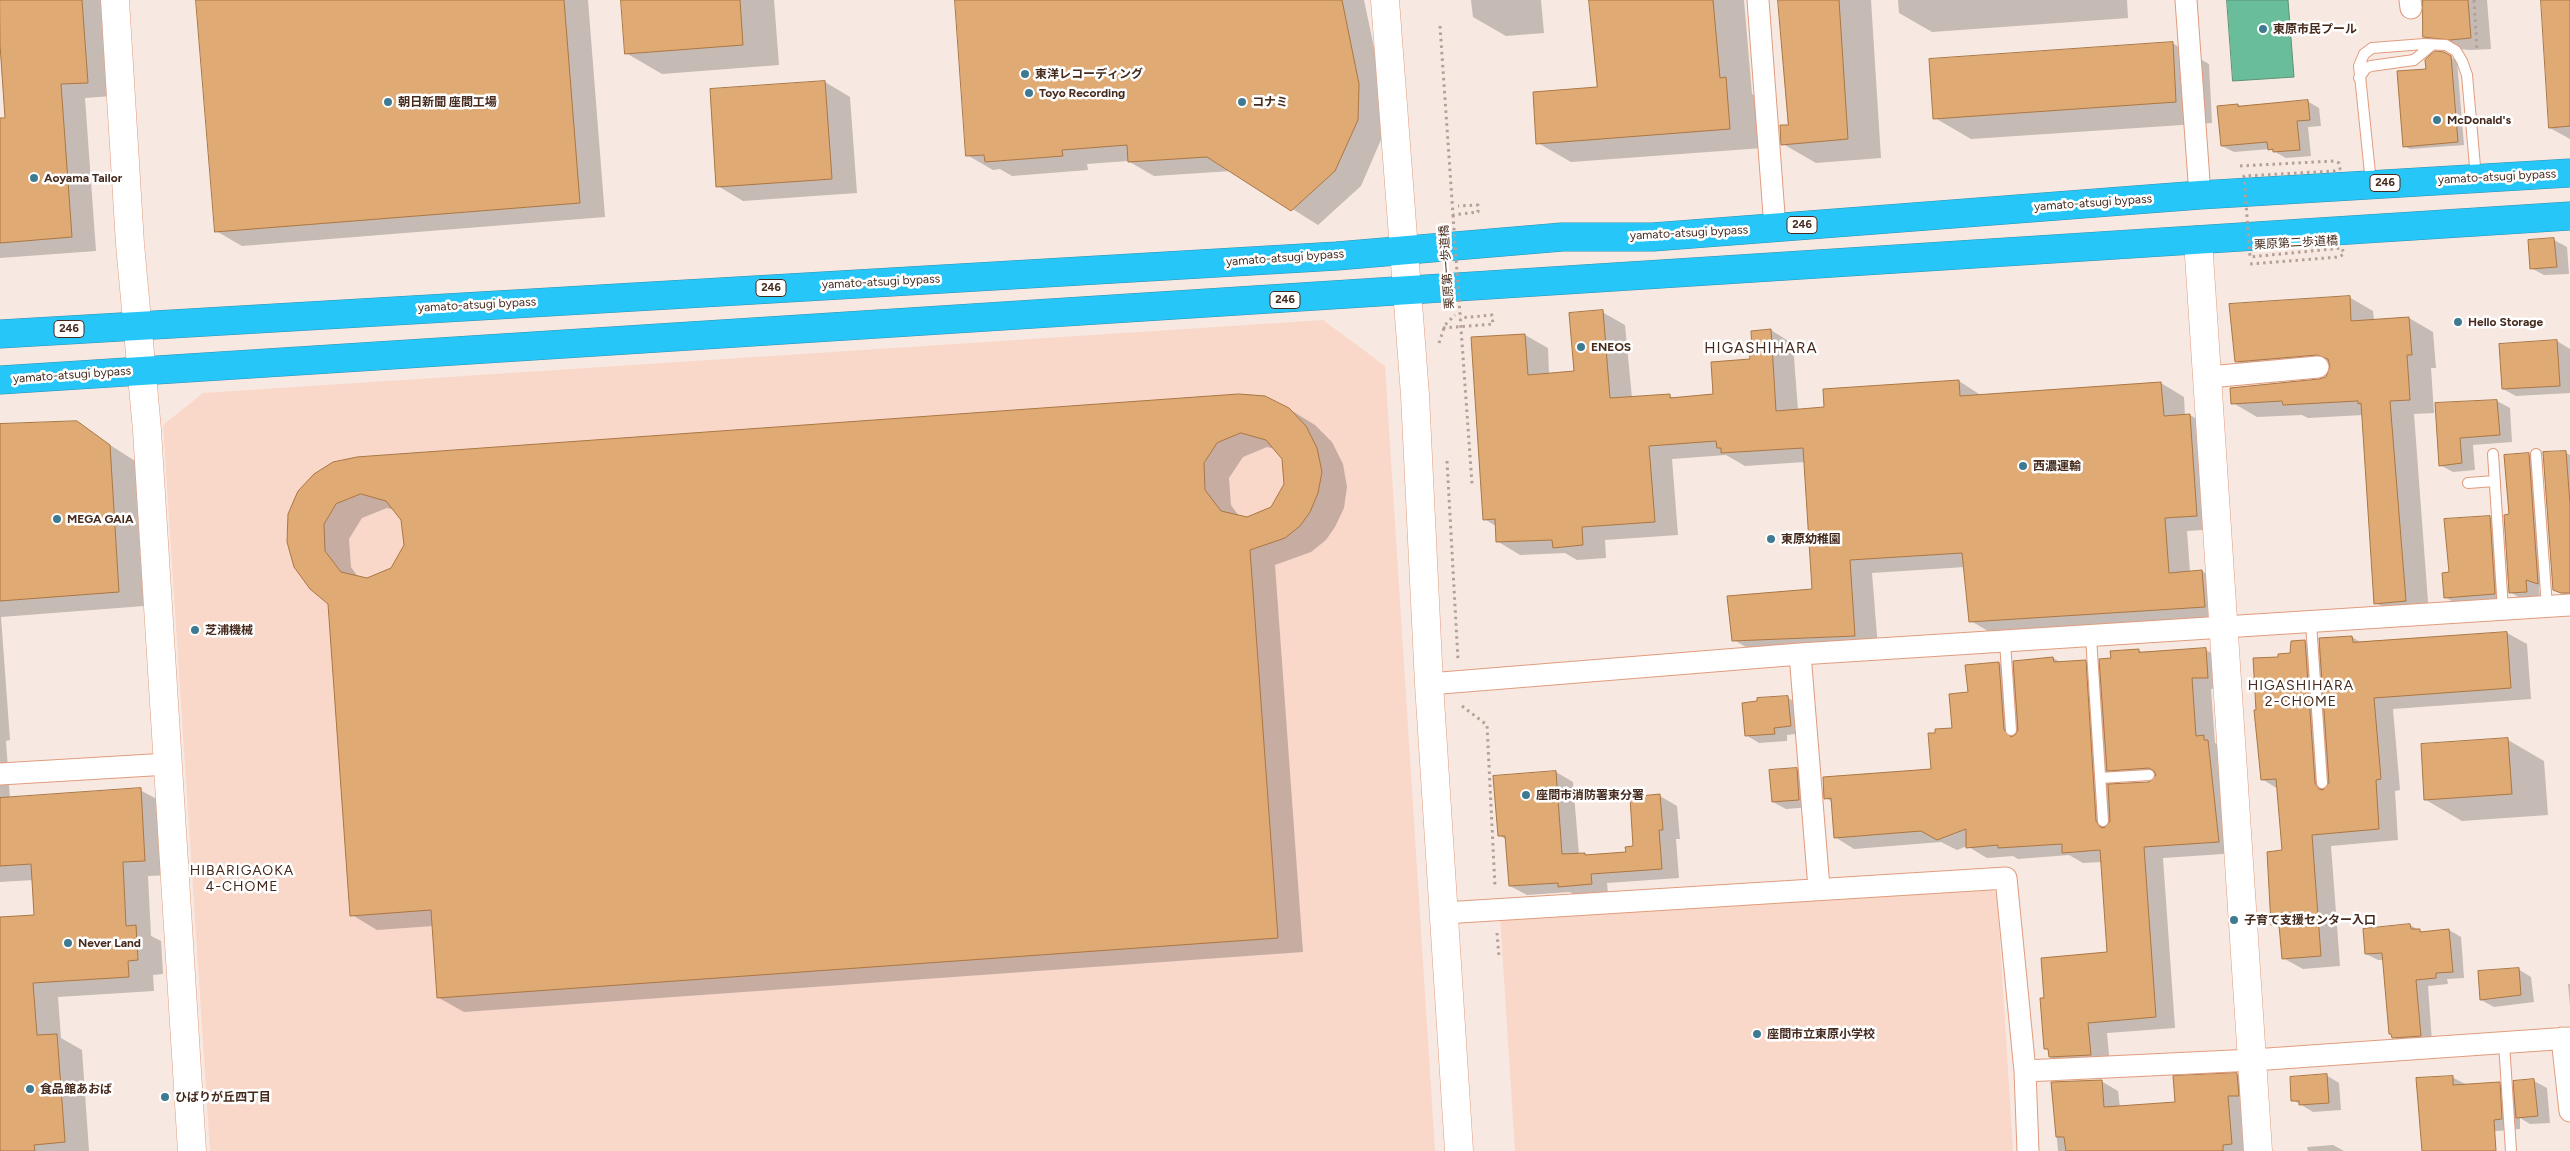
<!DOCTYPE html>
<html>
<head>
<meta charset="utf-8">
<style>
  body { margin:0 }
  canvas { display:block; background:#f7e8e1 }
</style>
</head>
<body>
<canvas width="2570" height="1151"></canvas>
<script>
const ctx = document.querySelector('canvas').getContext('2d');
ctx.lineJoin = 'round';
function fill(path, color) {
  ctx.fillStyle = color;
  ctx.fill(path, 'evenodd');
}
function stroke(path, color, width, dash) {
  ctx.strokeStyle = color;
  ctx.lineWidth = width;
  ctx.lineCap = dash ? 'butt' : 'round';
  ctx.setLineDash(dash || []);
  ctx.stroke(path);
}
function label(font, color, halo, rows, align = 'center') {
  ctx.font = font + ' Figtree,"Noto Sans JP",sans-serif';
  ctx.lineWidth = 5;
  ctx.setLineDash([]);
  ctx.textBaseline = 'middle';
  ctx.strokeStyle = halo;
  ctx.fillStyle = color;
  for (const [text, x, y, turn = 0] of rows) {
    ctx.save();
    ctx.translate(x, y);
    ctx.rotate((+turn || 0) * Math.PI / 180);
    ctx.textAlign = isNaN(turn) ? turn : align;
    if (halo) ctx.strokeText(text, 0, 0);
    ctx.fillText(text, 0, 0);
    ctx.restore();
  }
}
fill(new Path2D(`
  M1323 320 1385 366 1435 1151H210L163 425 203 393Z
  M1988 886 1997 894 2013 1151H1515L1500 917Z`), '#f9d8ca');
const water = new Path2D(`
  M2227 0H2288L2294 77 2233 81Z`);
fill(water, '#69bd9a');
stroke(water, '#5e9174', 1);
fill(new Path2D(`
  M0 0H120L112 96 85 98 96 251 0 258V120L6 119Z
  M197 0H588L605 217 242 246 216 231Z
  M622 0H774L779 65 662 74 626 53Z
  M956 0H1364L1385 100 1383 135 1361 186 1318 225 1232 171 1154 176 1128 161 1087 164 1088 170 1012 176 1000 169 993 170 967 155Z
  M1471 0H1541L1544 33 1506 36 1473 17Z
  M1590 0H1744L1752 94 1759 98 1763 148 1571 162 1538 143 1598 89Z
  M1779 0H1871L1881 158 1816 163 1783 144 1789 126Z
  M1898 0H2127L2128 18 1932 32 1899 13Z
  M2423 0H2487L2491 49 2471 50 2444 48 2424 36Z
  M2542 0H2570V139L2550 128Z
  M2172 43 2209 64 2212 123 1971 139 1935 118Z
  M2444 53 2457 61 2464 145 2410 149 2404 146 2427 70Z
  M825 82 850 97 857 193 743 201 718 186Z
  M2307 101 2319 108 2321 126 2308 127 2311 156 2286 158 2270 149 2234 152 2222 146 2238 105 2242 107Z
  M2554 240 2567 247 2569 274 2544 275 2531 268Z
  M2349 297 2373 311 2374 320 2409 318 2433 332 2436 368H2431L2434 413 2414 414 2429 615 2400 617 2376 603 2363 415 2308 418 2302 415 2257 417 2233 403 2326 378 2331 369 2260 375 2236 361Z
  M1602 312 1625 325 1632 398 1670 396 1675 399 1715 395 1751 360 1754 349 1771 330 1793 344 1798 410 1826 408 1959 381 1982 396 2161 383 2184 397 2185 416 2190 415 2213 429 2219 529 2187 531 2190 572 2202 571 2225 585 2227 619 1993 634 1971 621 1965 567 1872 573 1878 648 1756 653 1734 640 1814 590 1805 462 1745 466 1726 455 1672 459 1678 535 1605 540 1606 558 1577 560 1565 553 1520 555 1497 541 1496 526 1484 519 1525 335 1548 348 1549 374 1575 372Z
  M2557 341 2570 349V393L2516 396 2503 389Z
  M2497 401 2510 408 2512 442 2473 445 2475 470 2453 472 2440 465 2437 404Z
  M1289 409 1315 425 1332 442 1343 464 1347 487 1344 508 1335 527 1326 540 1311 552 1275 565 1303 952 464 1012 439 998 433 926 377 930 352 915 329 603 299 492ZM1267 447 1275 449 1283 459 1285 484 1272 508 1247 518 1239 516 1231 505 1229 478 1243 457ZM387 508 395 510 403 520 405 546 392 569 367 579 358 577 351 567 349 539 362 518Z
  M76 423 135 461 144 606 1 617 10 740 6 741 10 798 140 790 166 804 170 875 148 876 151 936 161 941 163 974 153 975 154 991 58 997 61 1038 82 1050 89 1151H0V918L36 916 33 880 0 882V425Z
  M2565 452 2570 455V597L2554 589Z
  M2529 455 2542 462 2551 591 2539 586 2540 599 2523 600 2510 592V515Z
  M2490 517 2503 524 2508 601 2458 605 2445 597 2450 573Z
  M2507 633 2527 644 2531 699 2393 709 2400 790 2395 791 2398 840 2331 846 2340 966 2303 969 2283 958 2281 929 2273 924 2284 852 2278 789 2262 779 2257 711 2279 658 2292 654 2305 641 2321 650 2352 637 2362 643Z
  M2138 650 2144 653 2206 650 2225 661 2227 688 2211 689 2215 743 2223 747 2238 853 2163 858 2175 1028 2107 1033 2110 1066 2069 1068 2050 1057 2049 1051 2045 1048 2046 999 2109 953 2102 862 2083 863 2069 855 2018 859 2013 856 1987 858 1967 846 1957 850 1941 842 1854 849 1835 837 1831 801 1825 798 1932 770 1969 693 1967 666 1999 663 2015 672 2014 662 2053 658 2062 663 2085 661 2101 670 2112 659ZM2111 772 2127 781 2153 780 2150 783 2112 785Z
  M1788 698 1801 705 1803 733 1787 735V741L1759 743 1746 735Z
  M2508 740 2544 761 2548 815 2462 821 2426 800Z
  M1796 769 1809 776 1812 807 1786 809 1773 802Z
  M1556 772 1573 782 1579 855 1588 856 1627 853 1634 847 1660 796 1677 806 1680 839H1676L1679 878 1607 883 1608 893 1576 896 1570 892 1527 895 1510 886 1507 840 1499 835Z
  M2410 925 2424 933 2449 930 2461 937 2464 978 2447 979 2448 984 2428 986 2432 1042 2404 1044 2393 1037 2384 960H2378L2366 954Z
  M2518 969 2531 977 2534 1002 2494 1007 2481 1000Z
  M2568 984H2570V1006Z
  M2237 1075 2254 1084 2248 1151H2058L2052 1083 2101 1081 2118 1091 2120 1108 2176 1103Z
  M2326 1075 2339 1083 2341 1110 2313 1112 2293 1100Z
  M2452 1077 2467 1085 2499 1083 2515 1092 2534 1081 2547 1088 2550 1123 2530 1124 2520 1118V1129L2440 1136Z
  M2333 1145 2344 1151H2308L2307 1147Z`), '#0003');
const building = new Path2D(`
  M0 0H82L88 83 61 84 72 237 0 243V118H5L0 45Z
  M196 0H564L580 203 215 232Z
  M621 0H740L743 45 625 54Z
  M955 0H1342L1359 84 1358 120 1335 171 1291 211 1207 157 1128 162 1127 145 1062 150 1063 156 985 162 984 155 966 156Z
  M1589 0H1713L1720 78 1726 77 1730 129 1536 144 1533 92 1597 87Z
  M1778 0H1839L1848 139 1781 145 1780 125H1788Z
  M2423 0H2468L2471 38 2450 40 2423 37Z
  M2541 0H2570V126L2549 128Z
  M2173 42 2176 102 1933 119 1929 59Z
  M2435 51 2444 52 2451 56 2458 142 2403 147 2397 71 2426 69 2425 60Z
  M825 81 832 179 716 187 710 89Z
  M2308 100 2310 120 2297 121 2300 150 2273 152V149L2268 150 2267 142 2221 146 2217 106 2238 104V106Z
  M2554 238 2557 267 2530 269 2528 240Z
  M2350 296 2351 321 2409 317 2412 355H2407L2410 400 2390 401 2406 601 2374 604 2361 403 2358 404V401L2283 405 2282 401 2231 404 2230 388 2319 379 2326 377 2330 366 2328 359 2317 355 2235 362 2229 304Z
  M1603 310 1610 398 1670 394V398L1713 394 1711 362 1750 359 1749 349 1752 348 1751 331 1771 329 1776 411 1824 407 1823 389 1959 380 1960 396 2161 382 2164 416 2190 414 2197 516 2165 518 2169 573 2202 570 2205 607 1969 622 1962 553 1850 560 1855 636 1732 641 1727 596 1812 589 1803 448 1721 453V448H1717L1716 441 1649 446 1655 522 1582 527 1583 545 1553 548 1552 540 1496 542 1495 519 1483 520 1471 337 1525 334 1528 375 1574 371 1569 313Z
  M2557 340 2560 386 2502 389 2499 344Z
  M1239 394 1265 396 1289 408 1306 426 1317 448 1322 472 1318 493 1310 512 1300 526 1285 538 1250 550 1278 938 437 998 431 910 350 916 328 604 310 589 294 567 287 542 288 514 298 491 314 474 333 462 357 457ZM1241 433 1266 440 1282 459 1284 484 1271 507 1247 517 1221 511 1205 490 1204 463 1217 443ZM361 494 386 501 401 520 404 545 391 568 367 578 341 572 325 551 324 524 336 504Z
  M2497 400 2500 435 2460 438 2462 463 2439 466 2435 403Z
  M77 421 110 445 119 592 0 601V424Z
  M2566 451 2570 504V593H2561L2553 590 2543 452Z
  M2529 453 2538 584 2526 580 2527 592 2509 593 2504 515 2509 514 2504 455Z
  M2490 516 2495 594 2444 598 2442 573 2449 572 2444 519Z
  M2507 632 2511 688 2374 698 2381 779 2376 780 2379 829 2312 835 2321 956 2282 959 2279 925H2271L2267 852 2282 850 2276 779 2261 780 2254 710H2256L2253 658 2278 657V654L2290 653 2291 641 2305 640 2315 783 2319 789 2323 790 2329 783 2319 638 2352 636 2353 642Z
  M2206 648 2208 678H2192L2196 736 2204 735V740H2208L2219 842 2144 847 2156 1017 2088 1023 2091 1055 2049 1057 2048 1049H2044L2040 998H2044L2041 958 2107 952 2100 850 2062 853V844L1998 848V845L1966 848V829L1937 840 1921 831 1834 838 1831 798 1824 799 1823 777 1931 769 1928 733H1935V729L1952 728 1949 694 1968 692 1965 665 1999 662 2004 730 2011 737 2015 735 2018 730 2013 661 2053 657 2054 662 2086 660 2096 821 2100 827 2104 828 2110 821 2108 784 2149 782 2156 775 2154 771 2149 768 2107 771 2099 659 2111 658 2110 651 2139 649V652Z
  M1788 696 1791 726 1774 728 1775 734 1745 736 1742 703 1757 701V698Z
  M2508 738 2512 794 2424 800 2421 744Z
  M1797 768 1799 800 1772 802 1769 770Z
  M1556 771 1562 854 1585 853V855L1626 852 1625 847 1633 846 1630 797 1660 794 1663 830H1659L1662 869 1591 874 1592 884 1558 887V883L1509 886 1505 836H1498L1493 776Z
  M141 788 145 861 123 862 126 926 136 925 138 960 128 961 129 977 33 983 37 1035 57 1034 65 1142 34 1145 35 1151H0V917L34 915 31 864 0 866V798Z
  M2410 924 2411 929H2420V932L2449 929 2453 972 2436 973V978L2416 980 2421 1036 2392 1038 2391 1034H2389L2382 953 2365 954 2363 929Z
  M2519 968 2521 995 2480 1000 2478 971Z
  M2237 1073 2239 1096H2228L2232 1144 2223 1145V1151H2066L2064 1137H2056L2051 1082 2102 1080 2104 1107 2175 1102 2173 1076Z
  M2327 1074 2329 1103 2299 1105V1101H2291L2290 1077Z
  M2453 1076V1085L2500 1082 2502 1119 2494 1120 2496 1151H2422L2416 1078Z
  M2534 1079 2538 1116 2516 1118 2513 1081Z`);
fill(building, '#e0aa75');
stroke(building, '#aa7743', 1);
const lane = new Path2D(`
  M2359 78 2366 68 2371 66 2414 60 2432 45
  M2371 183 2359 66 2364 54 2372 48 2424 44 2446 45 2456 51 2462 61 2467 75 2476 178
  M2493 454 2503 610
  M2536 454 2547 607
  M2468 483 2495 481
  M2311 623 2322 783
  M2091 637 2103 821
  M2005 642 2011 730
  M2100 778 2149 775
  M2504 1043 2511 1151`);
const street = new Path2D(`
  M1758 0 1775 228
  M2186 0 2200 195
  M2410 0 2411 8
  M2209 377 2318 367
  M1800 654 1819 888
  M1429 684 1800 654 2570 605
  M0 774 168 764
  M1444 913 2006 878 2025 1071 2028 1151
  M2562 1038 2570 1111
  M2025 1071 2253 1060 2570 1038`);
const secondary = new Path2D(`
  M115 0 130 244 147 430 192 1151
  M1385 0 1415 395 1429 684 1459 1151
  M2198 240 2258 1151`);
const highway = new Path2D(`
  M0 334 1337 256 1562 237H1653L2200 195 2570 173
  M0 380 2570 216`);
stroke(lane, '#e19c7d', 12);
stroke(street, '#e19c7d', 23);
stroke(secondary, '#e19c7d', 29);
stroke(highway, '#328fab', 29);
stroke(new Path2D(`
  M2474 0 2477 49
  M1440 26 1453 215 1478 212V205L1458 206
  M1443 328 1493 324 1492 315 1460 318
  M1439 343 1445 325 1455 315
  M1447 461 1458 660
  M1462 706 1487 725 1495 887
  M1497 933 1499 957`), '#b4a097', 3, [2.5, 4]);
stroke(lane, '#fff', 10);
stroke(street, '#fff', 21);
stroke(secondary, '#fff', 28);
stroke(highway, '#27c6f8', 28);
stroke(new Path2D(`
  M2240 166 2334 161 2339 163 2340 169 2334 171 2244 176 2250 257 2342 248 2344 254 2339 257 2249 264
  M1453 215 1472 484`), '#b4a097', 3, [2.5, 4]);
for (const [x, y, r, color] of [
  [2263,29,5,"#3e7a91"],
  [1025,74,5,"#3e7a91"],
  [1029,93,5,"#3e7a91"],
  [388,102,5,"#3e7a91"],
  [1242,102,5,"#3e7a91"],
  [2437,120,5,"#3e7a91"],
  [34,178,5,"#3e7a91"],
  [2458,322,5,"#3e7a91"],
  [1581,347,5,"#3e7a91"],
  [2023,466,5,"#3e7a91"],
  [57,519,5,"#3e7a91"],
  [1771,539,5,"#3e7a91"],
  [195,630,5,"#3e7a91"],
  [1526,795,5,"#3e7a91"],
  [2234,920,5,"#3e7a91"],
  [68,943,5,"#3e7a91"],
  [1757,1034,5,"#3e7a91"],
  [30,1089,5,"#3e7a91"],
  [165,1097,5,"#3e7a91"]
]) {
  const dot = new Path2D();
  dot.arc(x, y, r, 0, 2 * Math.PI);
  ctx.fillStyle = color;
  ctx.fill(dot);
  stroke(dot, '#fff', 2);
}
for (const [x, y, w] of [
  [2385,183,30],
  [1802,225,30],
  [771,288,30],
  [1285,300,30],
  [69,329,30]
]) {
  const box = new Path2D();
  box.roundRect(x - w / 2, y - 8.5, w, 17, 4);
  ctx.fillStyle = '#fff';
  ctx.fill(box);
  stroke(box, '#452a1d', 1);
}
label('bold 11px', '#452a1d', null, [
  ["246",2385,183],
  ["246",1802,225],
  ["246",771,288],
  ["246",1285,300],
  ["246",69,329]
]);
label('bold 12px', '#452a1d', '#fff', [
  ["東原市民プール",2273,29],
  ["東洋レコーディング",1035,74],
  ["Toyo Recording",1039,93],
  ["朝日新聞 座間工場",398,102],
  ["コナミ",1252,102],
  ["McDonald's",2447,120],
  ["Aoyama Tailor",44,178],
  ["Hello Storage",2468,322],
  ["ENEOS",1591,347],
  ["西濃運輸",2033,466],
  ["MEGA GAIA",67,519],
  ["東原幼稚園",1781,539],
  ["芝浦機械",205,630],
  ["座間市消防署東分署",1536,795],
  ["子育て支援センター入口",2244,920],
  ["Never Land",78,943],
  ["座間市立東原小学校",1767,1034],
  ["食品館あおば",40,1089],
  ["ひばりが丘四丁目",175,1097]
], 'left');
label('12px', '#452a1d', '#fff', [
  ["yamato-atsugi bypass",2497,177,-3],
  ["yamato-atsugi bypass",2093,203,-4],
  ["yamato-atsugi bypass",1689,233,-3],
  ["栗原第二歩道橋",2296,243,-3],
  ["yamato-atsugi bypass",1285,258,-4],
  ["栗原第一歩道橋",1447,267,-94],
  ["yamato-atsugi bypass",881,282,-3],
  ["yamato-atsugi bypass",477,305,-3],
  ["yamato-atsugi bypass",72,375,-4]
]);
ctx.letterSpacing = '1px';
label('14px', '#452a1d', '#fff', [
  ["HIGASHIHARA",2301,686],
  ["2-CHOME",2301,702],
  ["HIBARIGAOKA",242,871],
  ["4-CHOME",242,887]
]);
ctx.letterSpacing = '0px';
ctx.letterSpacing = '1px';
label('15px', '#452a1d', '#fff', [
  ["HIGASHIHARA",1761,349]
]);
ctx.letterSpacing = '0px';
</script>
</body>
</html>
